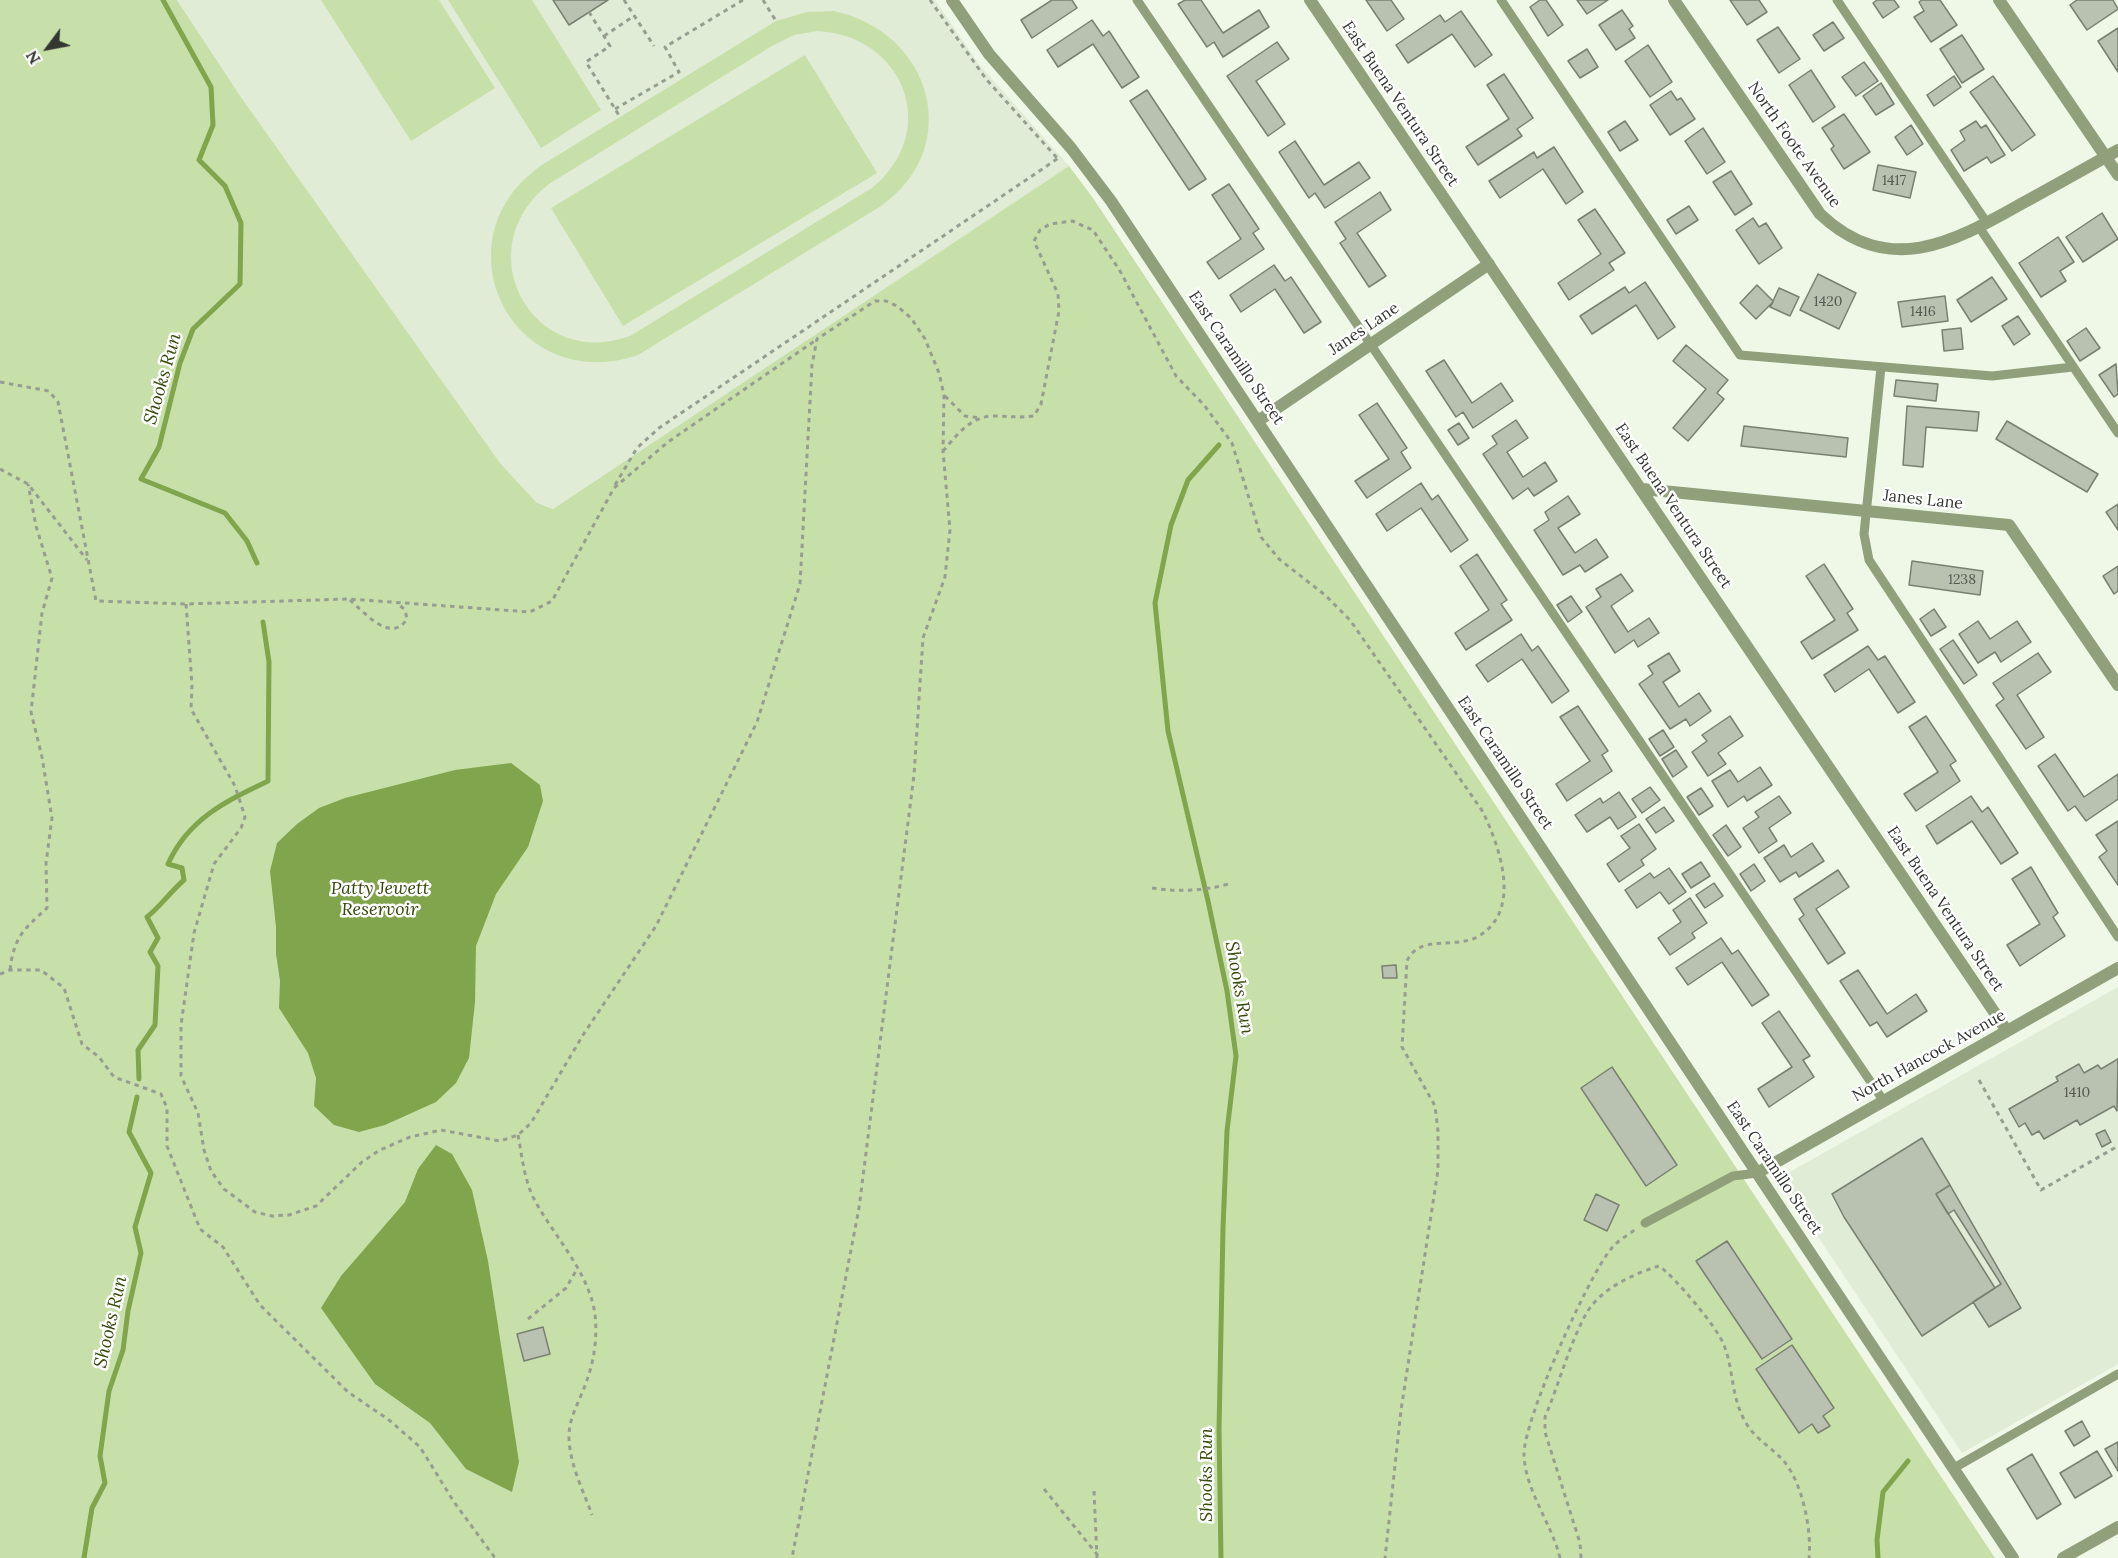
<!DOCTYPE html>
<html>
<head>
<meta charset="utf-8">
<style>
  body { margin:0 }
  #map { position:relative; width:2118px; height:1558px; overflow:hidden; background:#eff7e6; font-family:Lora,serif }
  canvas { display:block }
  .north { position:absolute; left:18px; top:18px; width:60px; height:60px; -webkit-text-stroke:4px #fff; paint-order:stroke; rotate:238deg; font-size:16px; font-weight:700; line-height:24px; text-align:center; color:#343731 }
  .north::after { content:''; display:block; margin:auto; width:21px; height:27px; background:#343731; clip-path:polygon(50% 0,100% 100%,50% 72%,0 100%) }
</style>
</head>
<body>
<div id="map">
<canvas width="2118" height="1558"></canvas>
<div class="north">N</div>
</div>
<script>
const ctx = document.querySelector('canvas').getContext('2d');
ctx.lineJoin = 'round';
function fill(path, color) {
  ctx.fillStyle = color;
  ctx.fill(path, 'evenodd');
}
function stroke(path, color, width, dash) {
  ctx.strokeStyle = color;
  ctx.lineWidth = width;
  ctx.lineCap = dash ? 'butt' : 'round';
  ctx.setLineDash(dash || []);
  ctx.stroke(path);
}
function label(font, color, halo, rows, align = 'center') {
  ctx.font = font + ' Lora,serif';
  ctx.lineWidth = 5;
  ctx.setLineDash([]);
  ctx.textBaseline = 'middle';
  ctx.strokeStyle = halo;
  ctx.fillStyle = color;
  for (const [text, x, y, turn = 0] of rows) {
    ctx.save();
    ctx.translate(x, y);
    ctx.rotate((+turn || 0) * Math.PI / 180);
    ctx.textAlign = isNaN(turn) ? turn : align;
    if (halo) ctx.strokeText(text, 0, 0);
    ctx.fillText(text, 0, 0);
    ctx.restore();
  }
}
fill(new Path2D(`
  M177 0H935L978 63 1069 166 553 509 537 503 500 463 241 97Z
  M2118 987V1364L1962 1453 1779 1178Z`), '#e0ecd5');
fill(new Path2D(`
  M0 0H177L241 97 500 463 537 503 553 509 1069 166 1093 198 1995 1558H0Z
  M321 0H439L495 88 411 141Z
  M448 0H532L601 110 541 148Z
  M834 11C932 32 965 147 881 206L638 355C511 398 433 236 545 163L776 21 807 12ZM817 31C904 35 942 131 872 188L630 336C531 372 466 248 549 184L772 46 794 35Z
  M805 55 877 173 623 326 551 208Z`), '#c7e0aa');
fill(new Path2D(`
  M511 763 540 785 543 801 528 847 496 894 476 946 475 1002 469 1058 456 1083 436 1102 385 1125 359 1132 334 1125 314 1106 316 1078 308 1053 279 1008 280 981 276 954V927L270 871 277 843 297 824 319 808 345 798 455 770Z
  M436 1145 452 1154 472 1190 488 1261 519 1462 512 1492 466 1469 430 1423 375 1384 321 1308 341 1276 405 1202 418 1169Z`), '#80a54c');
stroke(new Path2D(`
  M163 0 211 87 213 125 199 160 225 186 241 223 240 284 193 329 180 363 159 447 141 479 225 513 247 541 257 563
  M1219 445 1188 480 1171 525 1155 603 1168 731 1208 901 1227 991 1236 1056 1227 1131 1223 1228 1219 1430 1221 1558
  M139 1079 138 1050 155 1025 158 966 150 952 158 938 147 917C161 906 170 892 184 880L182 868 168 864C188 819 226 801 268 781L269 662 263 622
  M84 1558 92 1508 105 1483 100 1456 109 1391 123 1350 128 1311 141 1253 135 1227 151 1173 129 1132 137 1097
  M1878 1558 1877 1540 1883 1492 1908 1461`), '#80a54c', 5);
const building = new Path2D(`
  M553 0H608L569 25Z
  M1052 0H1072L1077 8 1032 38 1021 20Z
  M1185 0H1201L1223 33 1259 10 1269 27 1223 57 1214 42 1207 47 1178 4Z
  M1366 0H1391L1404 19 1387 31Z
  M1540 0H1546L1563 25 1548 36 1530 7Z
  M1577 0H1608L1587 14Z
  M1730 0H1759L1767 12 1747 25Z
  M1877 0H1894L1899 7 1883 18 1873 3Z
  M1922 0H1940L1957 25 1931 42 1914 17 1924 11 1919 2Z
  M2077 0H2113L2118 9 2087 30 2070 5Z
  M1622 10 1633 26 1629 29 1635 38 1616 50 1599 25Z
  M1461 11 1492 55 1475 67 1452 34 1408 63 1396 45 1440 15 1445 22Z
  M1092 20 1103 36 1109 31 1139 77 1122 88 1093 44 1058 67 1047 50Z
  M1833 22 1844 38 1824 51 1813 35Z
  M1778 27 1800 59 1779 73 1757 40Z
  M2118 28V72L2098 41Z
  M1962 35 1984 69 1962 83 1940 49Z
  M1277 42 1289 59 1256 81 1285 124 1268 136 1227 76Z
  M1648 45 1672 82 1650 97 1625 61Z
  M1587 49 1598 67 1580 78 1568 61Z
  M1864 62 1878 81 1856 96 1842 77Z
  M1811 70 1835 107 1813 122 1789 85Z
  M1504 74 1533 118 1517 129 1522 136 1478 165 1466 147 1509 119 1487 85Z
  M1954 76 1961 87 1934 106 1927 95Z
  M1993 76 2035 135 2012 151 1970 92Z
  M1881 83 1894 104 1876 115 1863 96Z
  M1147 90 1206 179 1189 190 1130 101Z
  M1671 91 1677 100 1681 98 1695 119 1670 135 1650 105Z
  M1844 114 1870 152 1844 169 1831 149 1834 146 1822 128Z
  M1625 121 1638 140 1620 151 1608 132Z
  M1976 121 1981 128 1986 125 2005 155 1991 163 1987 157 1964 171 1951 150 1965 140 1960 131Z
  M1911 125 1923 144 1907 155 1895 137Z
  M1703 128 1725 162 1707 174 1685 141Z
  M1295 141 1324 185 1359 162 1370 178 1325 208 1315 193 1309 198 1279 152Z
  M1554 147 1583 192 1566 204 1543 169 1500 198 1489 181 1534 152 1537 158Z
  M1878 165 1916 172 1910 198 1873 190Z
  M1731 171 1752 204 1735 215 1713 182Z
  M1229 184 1259 229 1253 233 1264 249 1219 279 1207 262 1241 239 1212 195Z
  M1380 192 1391 210 1357 233 1386 276 1369 287 1340 243 1346 239 1335 222Z
  M1689 206 1698 220 1676 234 1667 220Z
  M1595 209 1625 253 1609 263 1614 270 1569 300 1558 283 1601 254 1578 220Z
  M2102 213 2118 239 2083 262 2066 237Z
  M1753 218 1759 227 1766 223 1782 248 1759 264 1736 230Z
  M2058 237 2074 262 2060 271 2066 281 2041 297 2019 263Z
  M1274 265 1285 281 1291 277 1321 322 1304 333 1275 289 1241 312 1230 295Z
  M1818 274 1856 293 1839 329 1800 310Z
  M1992 277 2007 299 1971 322 1957 300Z
  M1645 282 1675 327 1658 339 1636 305 1592 334 1580 316 1625 287 1629 293Z
  M1757 285 1773 301 1779 288 1799 297 1790 316 1770 307 1773 302 1756 319 1740 303Z
  M1945 296 1948 321 1902 327 1898 302Z
  M2018 316 2030 334 2014 345 2002 326Z
  M1961 328 1963 349 1944 351 1942 330Z
  M2086 328 2100 348 2080 361 2067 341Z
  M1686 345 1728 380 1717 393 1724 399 1688 441 1673 428 1706 389 1673 361Z
  M1444 360 1472 403 1501 383 1513 401 1473 428 1463 412 1456 417 1426 371Z
  M2116 364 2118 394 2114 397 2099 375Z
  M1896 380 1938 384 1936 401 1894 396Z
  M1377 403 1407 448 1401 452 1411 468 1367 498 1355 481 1389 459 1359 415Z
  M1907 406 1979 412 1977 431 1926 427 1923 467 1903 465Z
  M1516 420 1528 438 1507 452 1523 477 1545 462 1557 481 1534 496 1528 488 1513 499 1483 454 1497 444 1492 436Z
  M2007 421 2098 474 2087 492 1996 439Z
  M1459 423 1469 438 1458 445 1448 430Z
  M1744 426 1848 438 1846 457 1741 446Z
  M1421 483 1432 500 1438 495 1468 540 1451 552 1421 508 1387 531 1376 514Z
  M1568 496 1580 514 1558 528 1575 553 1596 539 1608 557 1585 572 1580 565 1563 575 1534 530 1549 520 1545 512Z
  M2118 504V530L2106 512Z
  M1477 554 1507 600 1501 604 1512 620 1466 650 1455 633 1489 610 1460 566Z
  M1912 561 1983 571 1980 595 1909 585Z
  M1824 564 1853 609 1847 613 1858 630 1812 659 1801 642 1835 620 1806 576Z
  M2118 566V591L2114 594 2103 576Z
  M1621 574 1633 591 1611 606 1628 632 1649 618 1659 633 1638 647 1634 640 1615 653 1586 607 1601 597 1596 589Z
  M1571 596 1582 612 1568 622 1557 605Z
  M1934 609 1946 627 1931 636 1920 619Z
  M1978 621 1990 639 2017 621 2031 642 2001 662 1995 652 1978 663 1959 634Z
  M1521 634 1532 651 1538 646 1569 691 1552 703 1522 659 1488 682 1476 665Z
  M1953 640 1977 675 1964 684 1940 649Z
  M1868 646 1878 660 1885 656 1915 702 1898 713 1869 669 1835 692 1824 675Z
  M1669 653 1680 671 1663 682 1679 707 1699 693 1711 711 1690 726 1686 719 1670 729 1639 684 1653 674 1648 666Z
  M2038 653 2051 672 2017 695 2044 737 2026 749 1996 705 2004 699 1993 683Z
  M1578 706 1608 751 1602 755 1612 771 1567 801 1556 784 1590 761 1560 717Z
  M1730 716 1743 736 1718 753 1726 764 1708 776 1692 752 1707 741 1702 735Z
  M1926 716 1956 761 1950 765 1960 781 1916 811 1904 794 1938 772 1909 727Z
  M1663 730 1674 747 1660 756 1649 739Z
  M1676 750 1687 767 1673 777 1662 759Z
  M2055 754 2084 797 2118 774V799L2086 821 2075 806 2068 811 2038 766Z
  M1760 767 1772 785 1747 801 1744 796 1728 807 1712 781 1730 770 1738 782Z
  M1650 787 1660 800 1642 813 1632 799Z
  M1701 788 1713 806 1699 815 1687 797Z
  M1619 792 1636 817 1618 829 1610 817 1587 832 1575 815 1600 798 1603 803Z
  M1779 796 1791 813 1769 828 1777 841 1759 853 1743 828 1759 817 1755 812Z
  M1971 796 1982 812 1988 807 2018 853 2001 864 1972 821 1937 844 1926 826Z
  M1664 807 1674 821 1656 833 1646 819Z
  M2118 821V885L2099 857 2107 851 2096 835Z
  M1639 824 1656 849 1641 860 1644 865 1619 882 1607 864 1630 848 1621 836Z
  M1726 825 1741 847 1728 856 1713 835Z
  M1812 843 1824 861 1799 877 1796 872 1780 882 1764 858 1784 845 1791 857Z
  M1701 862 1710 876 1691 888 1682 874Z
  M1754 864 1765 881 1751 891 1740 874Z
  M2031 867 2058 913 2053 917 2065 936 2020 966 2007 945 2040 924 2012 879Z
  M1669 868 1686 892 1669 904 1660 892 1637 908 1625 890 1650 873 1654 878Z
  M1838 870 1849 887 1816 909 1845 953 1828 964 1799 919 1804 915 1794 899Z
  M1714 883 1723 896 1705 908 1696 895Z
  M1690 898 1707 923 1692 933 1695 938 1670 955 1658 938 1681 922 1673 910Z
  M1721 938 1732 954 1738 950 1769 995 1752 1006 1722 962 1688 985 1676 968Z
  M1396 965 1397 978H1383L1382 966Z
  M1858 970 1887 1014 1916 994 1927 1011 1887 1037 1877 1022 1870 1026 1840 981Z
  M1779 1011 1810 1056 1803 1060 1814 1077 1769 1107 1758 1089 1792 1067 1762 1023Z
  M2118 1059 2117 1111 2114 1106 2080 1125 2077 1120 2044 1139 2039 1131 2032 1135 2025 1123 2019 1127 2009 1109 2058 1081 2056 1077 2079 1064 2084 1073 2098 1065 2101 1069Z
  M1612 1067 1677 1165 1646 1186 1581 1088Z
  M2105 1130 2111 1142 2102 1147 2096 1134Z
  M1922 1138 1950 1185 1936 1194 1995 1288 1922 1336 1844 1217 1832 1194Z
  M1950 1185 2021 1308 1989 1327 1973 1302 2001 1284 1954 1210 1948 1214 1936 1194Z
  M1596 1194 1619 1205 1607 1231 1584 1220Z
  M1727 1241 1792 1339 1762 1359 1696 1261Z
  M543 1327 550 1354 524 1361 517 1334Z
  M1792 1345 1834 1408 1823 1416 1830 1426 1818 1433 1812 1424 1799 1433 1756 1369Z
  M2082 1421 2090 1436 2074 1446 2065 1431Z
  M2118 1442V1471L2105 1449Z
  M2097 1451 2112 1476 2075 1498 2060 1473Z
  M2032 1454 2061 1504 2037 1519 2007 1469Z`);
fill(building, '#b9c1b1');
stroke(building, '#798071', 1.5);
stroke(new Path2D(`
  M624 0 654 46
  M763 0 776 21
  M930 0 986 79 1058 159
  M589 12 610 46 586 62 620 117
  M604 36 634 16
  M615 109 679 72 665 47 743 0
  M0 382 49 391 58 402 96 601 186 604 349 599 530 612 552 601 614 488 668 442 816 340
  M945 396 965 416 981 418
  M943 451C956 436 970 417 992 416 1007 416 1019 418 1034 416L1041 404 1059 311 1058 294 1034 241 1040 230 1050 224 1072 221 1093 230 1120 271 1176 376 1204 405 1232 443 1261 537 1279 559 1325 595 1350 620 1483 812C1500 848 1523 912 1477 937 1455 949 1419 934 1407 961L1402 1047 1435 1106 1438 1131V1170L1401 1410 1385 1558
  M0 469 28 484 87 560
  M615 485 637 448 659 428 1060 157
  M350 600C365 613 391 644 407 619L405 610 397 603
  M186 604 192 685 191 709 235 786 245 817 241 828 214 864 194 933 181 1025V1076L198 1113 204 1150 211 1171 224 1189 255 1212 272 1216 289 1215 316 1206 362 1162 380 1150 410 1137 441 1130 500 1141 518 1135 531 1123 583 1035 656 926 757 722 800 584 812 365 817 339 875 301H886L897 306 911 318 925 339 939 373 944 395 943 451 950 530 945 577 923 638 914 775 859 1208 792 1558
  M1152 888C1179 892 1202 891 1229 884
  M10 970C14 937 23 930 47 908L46 863 52 818 42 757 31 712 42 613 52 578 36 526 28 484
  M0 974 10 970H41L64 988 82 1044 99 1057 114 1077 161 1094 167 1108V1146L200 1229 223 1247 260 1305 348 1392 389 1420 420 1447 454 1502 495 1558
  M1979 1080 2041 1190 2118 1146
  M518 1135C522 1156 524 1178 533 1197 551 1232 583 1265 593 1304 599 1328 595 1358 587 1380 581 1399 569 1416 569 1436 569 1463 583 1490 592 1515
  M528 1319 566 1288 577 1269
  M1044 1489 1100 1558
  M1094 1491 1097 1558
  M1560 1558C1552 1524 1525 1490 1524 1455 1523 1421 1588 1277 1611 1249 1617 1241 1628 1235 1636 1229
  M1581 1558 1580 1543 1545 1432V1417C1559 1384 1569 1345 1586 1314 1600 1289 1633 1274 1659 1266 1674 1276 1716 1326 1723 1343 1734 1367 1730 1396 1746 1423 1754 1437 1770 1447 1781 1458 1802 1479 1812 1530 1809 1558`), '#979d91', 3, [4.5, 4.5]);
stroke(new Path2D(`
  M1137 0 1883 1100
  M1501 0 1740 355 1992 376 2073 367
  M1837 0 1987 223
  M1979 227 2118 433
  M1881 367 1864 534 1869 560 2118 937
  M1645 1223 1733 1176 1757 1173
  M1954 1468 2118 1374`), '#8fa07b', 9);
stroke(new Path2D(`
  M952 0 989 54 1071 148 1111 201 2013 1558
  M1310 0 2007 1031
  M1674 0 1820 214C1888 278 1952 243 2021 204 2054 186 2086 168 2118 150
  M1999 0 2118 175
  M1258 421 1489 264
  M1642 489 2009 525 2118 685
  M1757 1173 2118 968
  M2063 1558 2118 1527`), '#8fa07b', 12);
label('14px', '#555a51', null, [
  ["1417",1894,181],
  ["1420",1828,302],
  ["1416",1923,312],
  ["1238",1962,580],
  ["1410",2077,1093]
]);
label('16px', '#343731', '#fff', [
  ["East Buena Ventura Street",1400,104,56],
  ["North Foote Avenue",1794,145,55],
  ["Janes Lane",1364,329,-34],
  ["East Caramillo Street",1236,358,56],
  ["Janes Lane",1923,500,6],
  ["East Buena Ventura Street",1673,506,56],
  ["East Caramillo Street",1505,763,56],
  ["East Buena Ventura Street",1945,909,56],
  ["North Hancock Avenue",1929,1056,-29],
  ["East Caramillo Street",1774,1168,56]
]);
label('italic 18px', '#344b0a', '#fff', [
  ["Shooks Run",163,379,-74],
  ["Patty Jewett",380,889],
  ["Reservoir",380,910],
  ["Shooks Run",1239,988,80],
  ["Shooks Run",111,1322,-77],
  ["Shooks Run",1207,1475,-90]
]);
</script>
</body>
</html>
